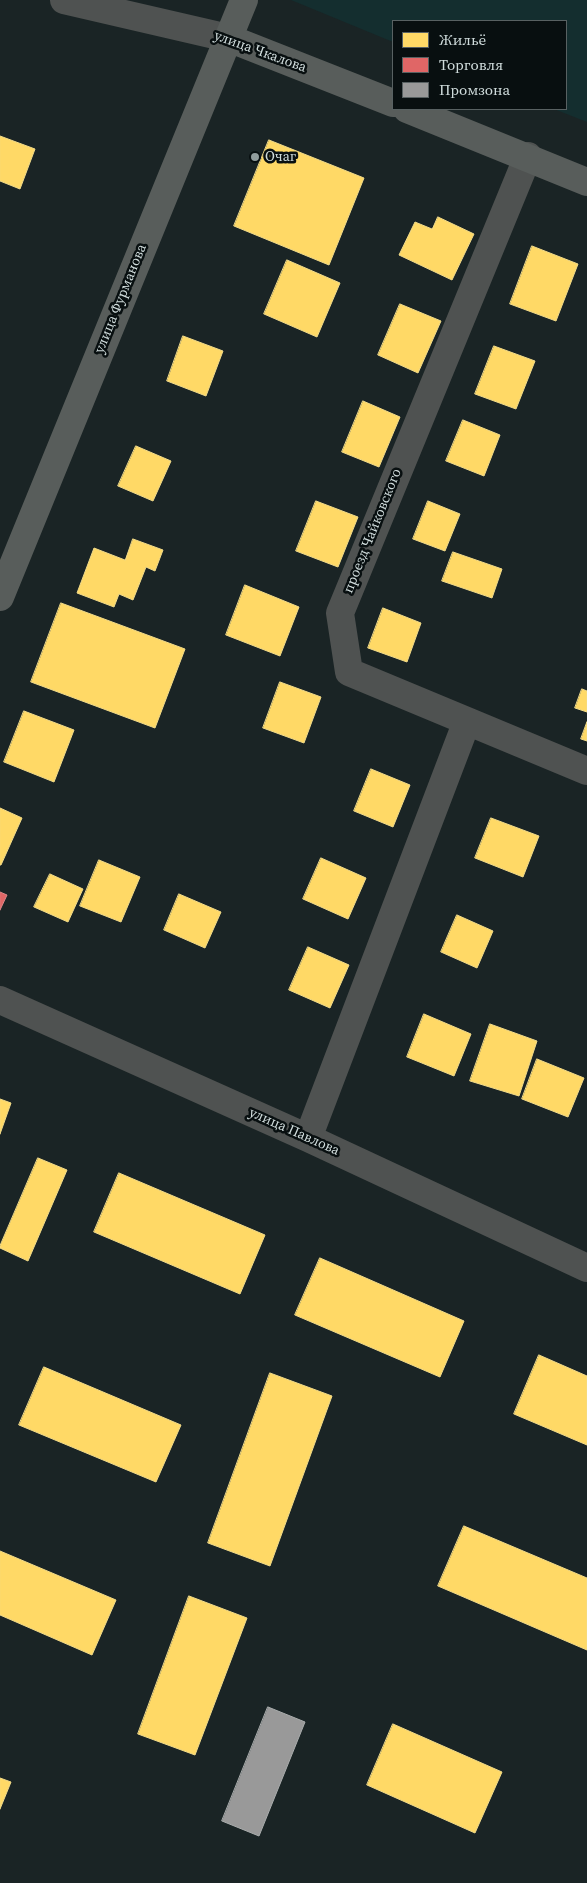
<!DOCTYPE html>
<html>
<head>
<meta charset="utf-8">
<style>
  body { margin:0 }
  #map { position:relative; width:587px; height:1883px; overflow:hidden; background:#1a2425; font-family:"Source Serif 4",serif }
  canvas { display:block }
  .legend { position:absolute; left:392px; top:20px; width:175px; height:90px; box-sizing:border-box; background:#080f10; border:1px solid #586162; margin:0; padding:6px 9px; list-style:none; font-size:15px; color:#d0dcdc }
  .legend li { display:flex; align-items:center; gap:10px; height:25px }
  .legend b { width:25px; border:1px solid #586162 }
</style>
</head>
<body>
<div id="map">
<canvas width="587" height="1883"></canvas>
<ul class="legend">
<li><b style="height:14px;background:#ffd966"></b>Жильё</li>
<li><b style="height:14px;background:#e06666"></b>Торговля</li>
<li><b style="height:14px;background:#999"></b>Промзона</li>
</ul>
</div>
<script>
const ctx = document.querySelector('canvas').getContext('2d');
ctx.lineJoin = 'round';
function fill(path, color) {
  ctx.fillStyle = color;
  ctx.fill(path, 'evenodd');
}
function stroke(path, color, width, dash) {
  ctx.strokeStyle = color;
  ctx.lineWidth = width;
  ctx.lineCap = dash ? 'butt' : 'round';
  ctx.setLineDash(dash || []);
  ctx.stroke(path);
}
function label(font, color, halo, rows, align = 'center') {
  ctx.font = font + ' "Source Serif 4",serif';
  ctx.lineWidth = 5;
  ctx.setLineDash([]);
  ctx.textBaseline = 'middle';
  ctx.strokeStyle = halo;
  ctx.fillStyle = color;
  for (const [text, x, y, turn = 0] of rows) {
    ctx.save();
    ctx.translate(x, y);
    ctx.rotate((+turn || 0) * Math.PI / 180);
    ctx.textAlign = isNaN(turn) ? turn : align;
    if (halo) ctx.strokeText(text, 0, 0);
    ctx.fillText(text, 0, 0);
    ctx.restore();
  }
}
fill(new Path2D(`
  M291 0H587V122L554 109H566V21H393V42Z`), '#142e2f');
const homes = new Path2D(`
  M0 136 35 149 20 189 0 181Z
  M269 140 364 178 329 265 234 226Z
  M438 217 474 234 452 280 399 255 415 222 432 229Z
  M532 246 578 264 556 321 510 304Z
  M287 260 340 283 317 337 264 314Z
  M400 304 441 321 418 373 378 355Z
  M183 336 223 351 206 396 167 381Z
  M494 346 535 361 516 409 475 394Z
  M363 401 400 417 379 467 342 452Z
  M463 420 500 435 484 476 446 461Z
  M136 446 171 461 153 501 118 486Z
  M316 501 358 517 338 567 296 551Z
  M428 501 460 514 445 551 413 539Z
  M133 539 163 550 155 571 146 567 133 600 119 594 114 607 77 593 94 548 125 560Z
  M453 552 502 569 492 598 442 581Z
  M245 585 299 607 280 656 226 635Z
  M61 603 185 649 155 728 31 682Z
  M383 608 421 623 407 662 368 648Z
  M280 682 321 697 304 743 263 728Z
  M582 689 587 691V712L575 708Z
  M24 711 74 730 54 782 4 762Z
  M587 722V741L581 739Z
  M371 769 410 785 393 827 354 811Z
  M0 808 22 818 1 865H0Z
  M491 818 539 836 523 877 475 858Z
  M321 858 366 878 348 919 303 899Z
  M99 860 140 877 121 922 80 906Z
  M50 874 83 889 68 922 34 907Z
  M179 894 221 912 205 948 164 930Z
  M457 915 493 931 477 968 441 952Z
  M308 947 349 965 330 1008 289 990Z
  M424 1014 471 1034 454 1076 407 1057Z
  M490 1024 537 1041 519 1096 470 1081Z
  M537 1059 584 1078 568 1117 522 1099Z
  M0 1099 11 1103 0 1134Z
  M38 1158 67 1170 28 1261 0 1248V1246Z
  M119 1173 265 1235 240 1294 94 1232Z
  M320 1258 464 1321 440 1377 295 1315Z
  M539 1355 587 1376V1445L514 1414Z
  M44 1367 181 1425 156 1482 19 1425Z
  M270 1373 332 1396 270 1566 208 1543Z
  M464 1526 587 1578V1650L438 1586Z
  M0 1551 116 1600 92 1655 0 1615Z
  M189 1596 247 1618 195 1755 138 1734Z
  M393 1724 502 1772 475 1833 367 1785Z
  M0 1778 11 1782 0 1809Z`);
fill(homes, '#ffd966');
stroke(homes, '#f1da89', 1);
const shops = new Path2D(`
  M0 892 7 895 0 910Z`);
fill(shops, '#e06666');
stroke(shops, '#db8989', 1);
const industry = new Path2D(`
  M268 1707 305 1722 259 1836 222 1821Z`);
fill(industry, '#999');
stroke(industry, '#aaadad', 1);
stroke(new Path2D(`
  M64 0 228 38
  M528 156 340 613 349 672 587 771
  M0 1000 308 1138 587 1268
  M308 1138 467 721`), '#4f5251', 28);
stroke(new Path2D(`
  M228 38 393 103
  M407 109 587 182
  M0 597 244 0`), '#585d5b', 28);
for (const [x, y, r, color] of [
  [255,157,5,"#909c9c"]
]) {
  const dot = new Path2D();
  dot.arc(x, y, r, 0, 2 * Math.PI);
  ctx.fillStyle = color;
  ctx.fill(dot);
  stroke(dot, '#080f10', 2);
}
label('14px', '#d0dcdc', '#080f10', [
  ["улица Чкалова",260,52,20],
  ["улица Фурманова",121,299,-68],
  ["проезд Чайковского",373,531,-68],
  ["улица Павлова",294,1132,24]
]);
label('14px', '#d0dcdc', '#080f10', [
  ["Очаг",265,157]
], 'left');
</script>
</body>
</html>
